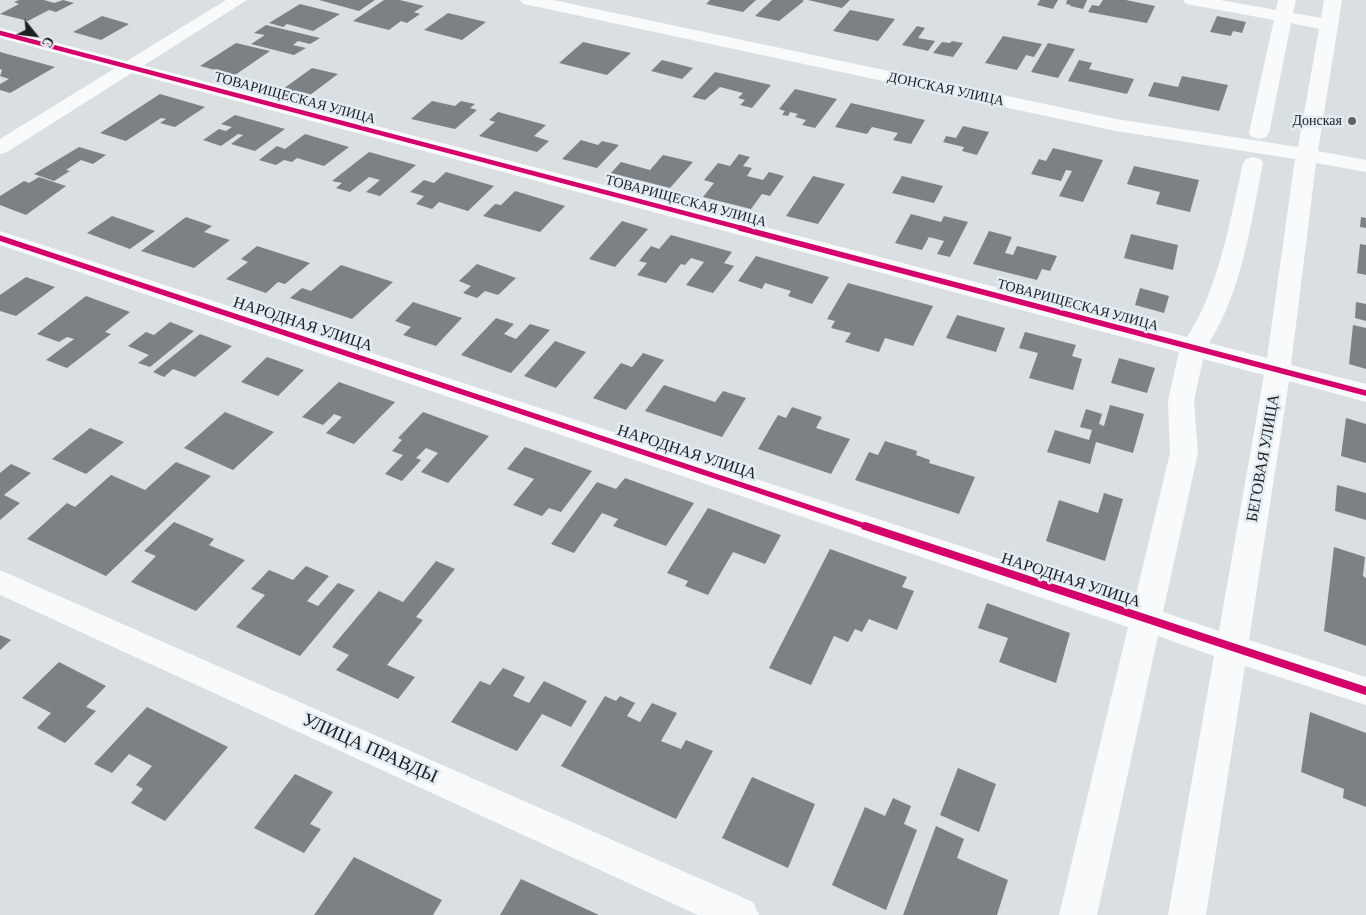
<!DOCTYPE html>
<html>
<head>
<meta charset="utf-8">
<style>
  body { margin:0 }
  #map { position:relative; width:1366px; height:915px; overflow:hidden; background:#dadfe2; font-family:"Crimson Pro",serif }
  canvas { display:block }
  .north { position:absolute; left:10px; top:10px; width:50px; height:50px; -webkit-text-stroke:4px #e4edf3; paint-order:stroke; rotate:119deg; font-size:14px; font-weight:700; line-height:20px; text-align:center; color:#1d2022 }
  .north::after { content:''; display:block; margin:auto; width:18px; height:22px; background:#1d2022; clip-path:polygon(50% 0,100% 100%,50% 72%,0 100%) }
</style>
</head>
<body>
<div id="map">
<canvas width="1366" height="915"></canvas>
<div class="north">С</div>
</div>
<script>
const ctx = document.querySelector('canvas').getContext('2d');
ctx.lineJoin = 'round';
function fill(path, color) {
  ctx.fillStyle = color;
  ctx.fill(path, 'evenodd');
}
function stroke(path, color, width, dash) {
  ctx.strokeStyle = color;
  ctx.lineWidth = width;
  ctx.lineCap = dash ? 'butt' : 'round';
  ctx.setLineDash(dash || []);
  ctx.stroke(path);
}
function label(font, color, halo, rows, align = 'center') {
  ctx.font = font + ' "Crimson Pro",serif';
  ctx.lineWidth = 5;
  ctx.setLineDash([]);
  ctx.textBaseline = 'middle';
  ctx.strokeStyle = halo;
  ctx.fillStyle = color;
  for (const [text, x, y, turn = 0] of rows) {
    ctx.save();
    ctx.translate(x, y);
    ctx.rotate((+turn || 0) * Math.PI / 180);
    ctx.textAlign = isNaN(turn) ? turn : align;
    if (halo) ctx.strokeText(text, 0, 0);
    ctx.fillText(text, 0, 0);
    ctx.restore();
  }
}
fill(new Path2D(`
  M19 0H44L54 3 63 0 74 3 56 12 49 10 28 21 0 14 19 4 14 2Z
  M319 0H375L359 11Z
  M384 0H400L424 6 414 12 420 14 407 23 401 21 389 30 353 21Z
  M710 0H756L743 12 706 4Z
  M772 0H802L804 1 779 21 755 16Z
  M808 0H850L842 8Z
  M1040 0H1058L1053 9 1037 5Z
  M1067 0H1087L1083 9 1070 6 1071 5 1066 4Z
  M1103 0H1126L1155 6 1147 23 1088 12 1092 5 1099 6Z
  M300 4 340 14 313 31 287 24 283 27 269 23Z
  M850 10 895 19 878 41 833 31Z
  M448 13 486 22 462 40 424 30Z
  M102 16 129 24 101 40 73 32Z
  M1217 16 1246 22 1242 33 1233 31 1231 36 1210 32Z
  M266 25 320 38 310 44 298 41 293 45 306 48 294 55 251 44 265 35 254 33Z
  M917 26 925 28 918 38 935 41 928 51 902 45Z
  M1003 36 1042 44 1034 57 1026 55 1017 70 985 63Z
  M952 41 963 43 953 57 933 53 942 42 950 43Z
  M583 42 631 53 607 75 559 63Z
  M236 43 270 51 235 75 200 66Z
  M1048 43 1075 49 1058 78 1031 72Z
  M0 52 55 67 10 93 0 90V84L9 79 0 76 2 70 0 69Z
  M662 60 693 68 682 79 651 71Z
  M1079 60 1092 63 1089 69 1134 79 1127 94 1068 81Z
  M312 68 338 74 310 95 283 89Z
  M715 72 771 85 752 108 740 105 745 100 738 98 743 93 720 87 705 100 692 97Z
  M1182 76 1228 85 1219 111 1148 96 1154 82 1178 87Z
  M795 89 837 99 815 128 802 125 806 120 795 117 798 114 790 112 788 116 782 115 785 111 779 109Z
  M160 94 205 107 175 127 160 123 166 119 161 118 126 141 100 133Z
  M432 101 455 106 461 101 475 104 470 108 477 110 455 129 411 119Z
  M851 103 925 120 911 144 893 140 898 133 872 127 867 134 835 127Z
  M498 112 546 125 534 136 549 141 537 152 479 136 495 122 489 120Z
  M235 115 285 129 255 151 231 144 243 135 238 134 221 146 203 140 219 129 226 131 232 127 221 124Z
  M963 126 989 132 977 155 962 151 964 147 943 142 946 136 956 138Z
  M305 134 349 147 324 166 297 158 292 162 284 160 276 165 259 160 277 146 285 149Z
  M581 140 598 145 602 141 619 145 597 168 562 159Z
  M79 147 106 155 93 164 81 160 66 170 70 171 54 181 34 174Z
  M1053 148 1103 160 1083 202 1059 196 1072 171 1066 170 1061 181 1031 174 1039 159 1046 161Z
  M369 152 416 165 380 196 366 192 380 180 369 177 350 192 336 188 342 183 332 181Z
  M739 154 750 157 743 166 752 168 747 176 763 180 769 172 784 176 770 196 762 194 751 209 703 197 714 183 704 180 718 163 730 166Z
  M663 155 693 162 670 188 611 173 621 162 650 170Z
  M1134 166 1199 180 1190 212 1156 204 1160 192 1127 184Z
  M446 172 494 186 468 211 439 202 432 209 416 204 424 196 410 192 424 180 434 183Z
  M813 176 845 184 818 224 786 216Z
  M902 176 943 186 934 203 892 193Z
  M39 177 66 186 26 215 0 205V196L24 181 29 183Z
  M515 191 565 206 540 232 483 216 495 204 501 205Z
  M911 214 941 222 944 216 968 222 950 257 937 254 944 241 929 237 922 250 895 243Z
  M112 216 155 231 130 249 87 233Z
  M186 217 212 226 204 232 230 240 194 268 141 251Z
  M1361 217 1366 218V228L1360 227Z
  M622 221 648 229 615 267 589 259Z
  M989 231 1012 237 1005 253 1013 255 1017 246 1057 256 1050 271 1042 269 1037 280 973 264Z
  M1131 234 1178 245 1173 270 1124 258Z
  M671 235 732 252 724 263 734 266 713 293 686 285 704 262 691 258 685 265 681 264 666 283 637 275 647 263 639 261 651 246 659 249Z
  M1360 244 1366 245V275L1357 273Z
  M257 246 310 263 285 284 278 282 266 293 226 279 248 262 241 259Z
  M756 256 829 277 812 304 788 296 791 291 765 283 762 289 738 281Z
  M477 264 516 278 498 295 485 291 477 298 463 293 471 286 459 281Z
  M341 265 393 282 352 319 290 298 302 288 311 291Z
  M26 277 55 287 16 316 0 311V295Z
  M848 283 933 306 913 346 885 338 879 352 845 342 851 333 831 328 835 321 827 319Z
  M1140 288 1169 296 1164 313 1135 305Z
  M86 296 130 312 105 332 111 334 67 368 46 360 74 339 67 337 59 342 37 334Z
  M413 302 462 318 436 346 403 335 411 327 395 321Z
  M1356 302 1366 304V321L1355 318Z
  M957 315 1005 328 996 352 946 338Z
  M496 318 514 324 504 334 516 339 530 324 550 330 511 373 461 355Z
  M170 322 194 331 150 367 138 363 149 355 128 346 146 332 154 335Z
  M1353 325 1366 328V369L1349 364Z
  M1025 332 1076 345 1072 356 1082 359 1073 390 1029 378 1038 353 1019 348Z
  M200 334 232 346 195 377 173 369 164 377 153 372Z
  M555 341 586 352 556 388 524 376Z
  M643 353 664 360 626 410 593 398 621 363 632 367Z
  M267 357 304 370 278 396 241 382Z
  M1119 358 1155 368 1147 393 1111 383Z
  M339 382 395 402 354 444 326 433 342 417 334 414 323 425 302 417Z
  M664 385 715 402 723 391 746 398 722 437 645 411Z
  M1110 405 1144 414 1133 453 1096 442 1090 464 1047 452 1055 430 1089 440 1092 430 1080 427 1086 409 1102 414 1099 424 1104 426Z
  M792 407 822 417 816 428 850 439 831 474 758 449 778 415 786 418Z
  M225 412 274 432 233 470 184 448Z
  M423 412 489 436 448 483 421 472 438 453 426 448 416 458 421 460 402 481 385 474 403 455 392 451 402 440 398 438Z
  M1346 418 1366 424V463L1341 456Z
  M90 428 124 442 86 474 52 459Z
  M885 441 917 451 916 455 930 460 929 463 975 477 959 514 855 480 869 452 878 455Z
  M525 447 592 471 561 512 549 508 542 516 513 505 534 479 507 469Z
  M176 462 211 476 106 576 27 539 67 503 75 507 111 475 145 490Z
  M11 464 31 473 4 495 20 503 0 520V473Z
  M625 478 694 503 666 546 613 526 618 519 602 513 574 553 551 544 597 482 616 489Z
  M1337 485 1366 493V520L1335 511Z
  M1104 493 1123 499 1105 561 1046 541 1059 500 1098 513Z
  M708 508 781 535 765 564 733 552 708 595 685 586 688 581 667 573Z
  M174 522 214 539 209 545 245 560 196 611 131 582 156 556 144 551Z
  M1334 547 1365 557 1363 576 1366 578V646L1324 631Z
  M830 549 907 577 902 587 914 591 897 630 869 619 862 632 855 629 848 642 834 636 811 685 769 668Z
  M436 561 455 569 416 617 423 620 387 665 415 677 398 699 336 670 349 655 332 647 379 591 403 602Z
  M306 566 329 576 307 601 318 606 338 583 355 590 300 656 236 627 265 595 251 589 269 570 293 580Z
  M987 603 1070 633 1056 683 999 662 1008 638 978 628Z
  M0 635 11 640 0 650Z
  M59 662 106 686 86 707 96 711 65 743 37 728 51 713 22 698Z
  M503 668 525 677 513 696 529 703 544 681 587 701 571 727 542 714 517 751 451 722 480 681 490 685Z
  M605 696 616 701 620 696 635 703 627 716 640 722 652 703 677 713 661 741 681 749 686 740 713 751 676 819 561 766Z
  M147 707 228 747 165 821 131 803 143 789 136 785 152 766 129 754 112 773 94 764Z
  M1310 712 1366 733V807L1343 798 1344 789 1301 772Z
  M958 768 996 784 979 832 940 815Z
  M295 774 333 792 310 824 321 829 304 853 254 828Z
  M752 777 815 804 788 868 722 838Z
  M893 798 911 806 904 824 917 830 886 910 832 885 865 807 885 816Z
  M936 826 964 839 957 858 1008 880 997 915H903Z
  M354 857 442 900 433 915H314Z
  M521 879 599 915H500Z`), '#7e8184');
fill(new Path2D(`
  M520 0H553L1116 119 1298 147 1319 29 1291 23 1269 133 1266 137 1259 139 1252 137 1249 133 1274 20 1192 5 1186 4 1183 0H1220L1276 10 1278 0H1296L1293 13 1321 18 1324 0H1342L1318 151 1366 160V172L1316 163 1291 365 1366 384V402L1289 381 1249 640 1366 677V705L1245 666 1206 915H1168L1214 656 1158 636 1097 915H1059L1128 627 0 245V231L1134 603 1170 453 1168 401 1179 352 0 38V28L1187 337C1218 292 1231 217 1243 163L1246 159 1253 157 1260 159 1263 163C1251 223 1242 291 1209 343L1267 358 1295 159 1116 131 529 5 523 4ZM1203 359 1264 375 1219 631 1163 612 1198 453 1194 401Z
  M0 570 753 902 759 915H698L0 595Z`), '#f9fafb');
fill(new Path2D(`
  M226 0H247L7 152 0 154V139Z`), '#f9fafb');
stroke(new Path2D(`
  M0 33 745 229`), '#d6006c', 4.5);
stroke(new Path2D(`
  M740 228 1366 393
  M0 238 868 527`), '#d6006c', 5.5);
stroke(new Path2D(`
  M865 526 1366 691`), '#d6006c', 8);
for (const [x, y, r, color] of [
  [1352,121,5,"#5f6365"]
]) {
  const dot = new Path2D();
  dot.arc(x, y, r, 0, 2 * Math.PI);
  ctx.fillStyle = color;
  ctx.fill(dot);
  stroke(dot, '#e4edf3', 2);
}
label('14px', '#1d2022', '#e4edf3', [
  ["ДОНСКАЯ УЛИЦА",946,89,12],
  ["ТОВАРИЩЕСКАЯ УЛИЦА",295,98,15],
  ["ТОВАРИЩЕСКАЯ УЛИЦА",686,201,15],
  ["ТОВАРИЩЕСКАЯ УЛИЦА",1078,305,15]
]);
label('14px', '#1d2022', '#e4edf3', [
  ["Донская",1342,121]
], 'right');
label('16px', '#1d2022', '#e4edf3', [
  ["НАРОДНАЯ УЛИЦА",303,324,18],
  ["НАРОДНАЯ УЛИЦА",687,452,18],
  ["БЕГОВАЯ УЛИЦА",1263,458,-80],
  ["НАРОДНАЯ УЛИЦА",1071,580,18]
]);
label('19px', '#1d2022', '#e4edf3', [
  ["УЛИЦА ПРАВДЫ",370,748,24]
]);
</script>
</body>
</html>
